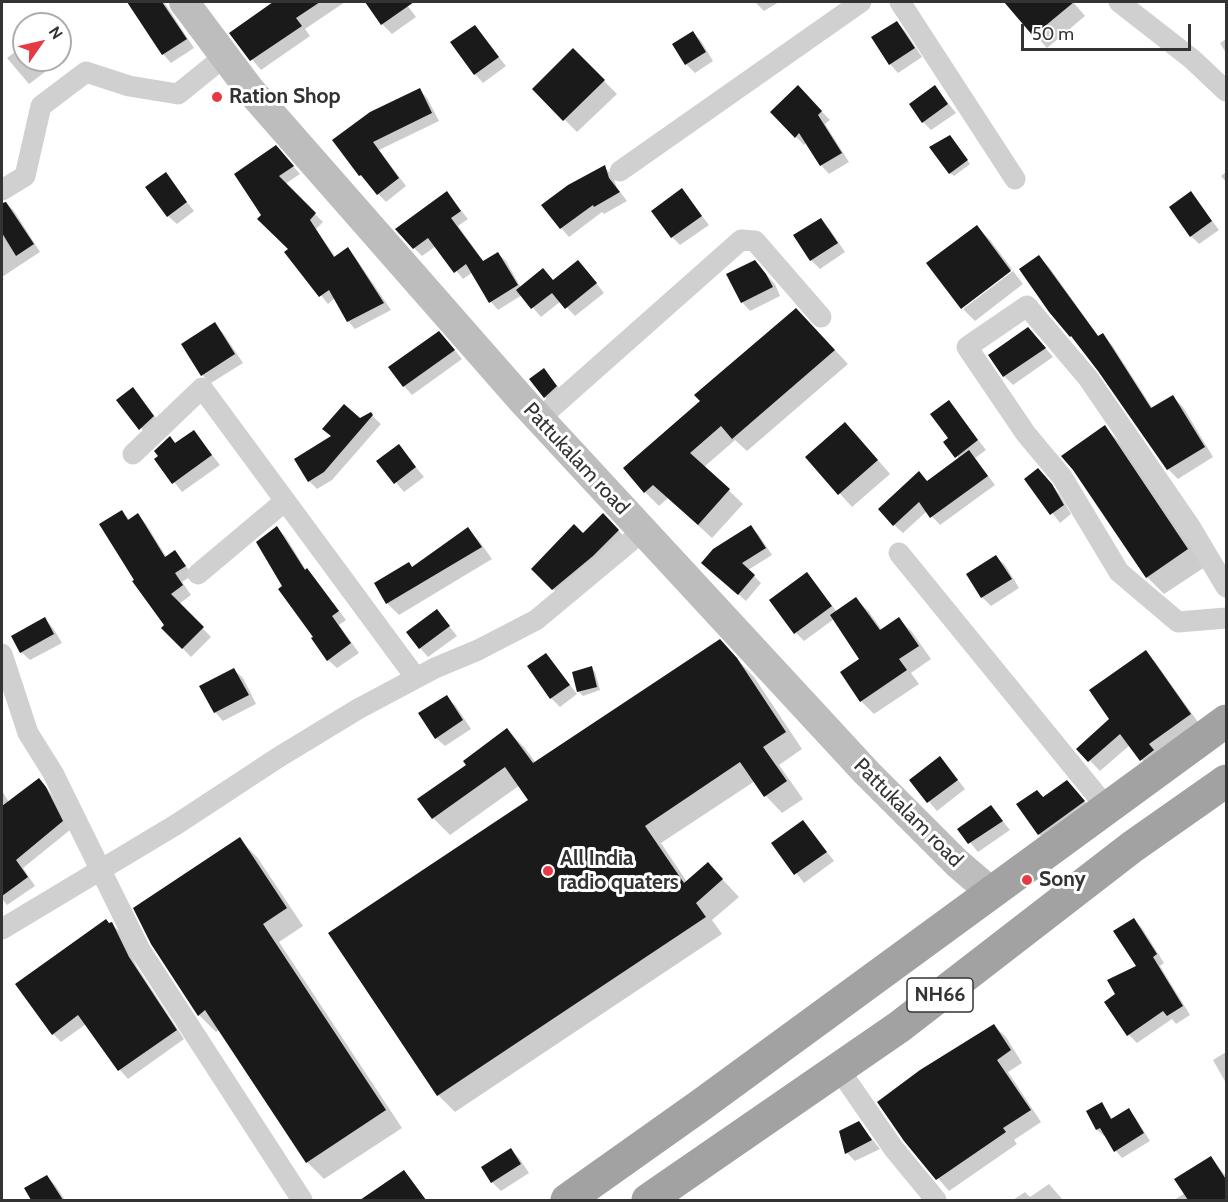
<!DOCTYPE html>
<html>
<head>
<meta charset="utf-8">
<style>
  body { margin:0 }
  #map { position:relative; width:1228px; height:1202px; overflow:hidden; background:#fff; font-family:Cabin,sans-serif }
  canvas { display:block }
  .frame { position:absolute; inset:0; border:3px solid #333; pointer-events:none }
  .north { position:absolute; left:12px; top:12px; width:60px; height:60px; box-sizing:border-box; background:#fff; border:2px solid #adadad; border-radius:50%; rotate:56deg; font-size:16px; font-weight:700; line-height:24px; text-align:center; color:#333 }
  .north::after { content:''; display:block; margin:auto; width:21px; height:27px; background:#e63946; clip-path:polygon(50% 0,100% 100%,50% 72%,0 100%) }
  .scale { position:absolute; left:1021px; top:24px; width:170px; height:27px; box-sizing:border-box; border:3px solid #333; border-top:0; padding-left:8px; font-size:18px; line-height:21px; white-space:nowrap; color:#333; -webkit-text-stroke:4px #fff; paint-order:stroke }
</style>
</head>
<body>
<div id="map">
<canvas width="1228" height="1202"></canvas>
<div class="frame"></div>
<div class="north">N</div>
<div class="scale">50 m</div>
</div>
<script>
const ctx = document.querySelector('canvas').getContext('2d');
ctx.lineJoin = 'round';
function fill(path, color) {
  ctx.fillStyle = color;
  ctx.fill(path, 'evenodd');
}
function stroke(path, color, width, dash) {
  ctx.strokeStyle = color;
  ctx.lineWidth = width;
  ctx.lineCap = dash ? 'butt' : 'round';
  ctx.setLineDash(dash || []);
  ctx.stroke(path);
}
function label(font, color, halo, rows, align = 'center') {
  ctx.font = font + ' Cabin,sans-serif';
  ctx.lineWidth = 6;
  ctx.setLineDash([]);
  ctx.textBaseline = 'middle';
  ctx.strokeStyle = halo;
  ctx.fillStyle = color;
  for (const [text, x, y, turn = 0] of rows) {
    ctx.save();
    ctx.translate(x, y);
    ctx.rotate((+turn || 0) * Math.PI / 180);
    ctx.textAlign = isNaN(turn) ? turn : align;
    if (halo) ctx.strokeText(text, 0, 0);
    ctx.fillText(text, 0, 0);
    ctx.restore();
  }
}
fill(new Path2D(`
  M137 2H164L194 48 171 63 163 54 131 5Z
  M275 2H345L305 29 310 36 261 70 231 34Z
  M366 2H412L407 5 416 17 392 34 382 24Z
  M755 2H779L764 11Z
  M1006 2H1073L1085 16 1047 48Z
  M897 23 905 31 922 57 898 73 890 64Z
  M475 27 506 66 483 83 475 74Z
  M693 32 701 41 713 61 695 73 686 64Z
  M1226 39V53L1220 43Z
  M24 45V60H48L53 66 29 84 7 58Z
  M573 50 617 94 577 132 534 89Z
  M798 87 830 120 825 124 849 162 829 174 821 165 807 142 804 145 772 112Z
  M935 87 956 113 931 130 923 122Z
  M420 90 427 98 439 121 379 150 406 186 386 202 360 175 334 140Z
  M953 141 970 164 954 176 950 173Z
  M283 155 300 174 285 184 323 222 316 229 336 258 348 249 355 257 391 310 355 329 348 321 335 298 328 304 286 252 290 249 263 215Z
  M604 167 613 176 617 188 627 201 604 214 602 212 569 237 561 228Z
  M1226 172V182L1221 176Z
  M165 174 194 211 177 224 168 216Z
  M682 190 709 225 680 245 672 237Z
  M447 193 468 219 458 226 484 262 498 254 506 261 521 288 554 281 586 270 604 293 575 316 561 301 541 317 522 295 498 310 491 302 473 272 463 279 436 246 422 256 414 248Z
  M1191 193 1219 230 1199 244 1191 236Z
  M2 203H6L14 211 40 252 2 277 4 279 2 281Z
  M820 219 829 228 845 252 820 269 811 260 796 236Z
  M977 227 990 240 1012 269 961 306Z
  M1039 257 1049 267 1099 337 1102 335 1112 345 1153 409 1173 397 1183 407 1213 457 1178 479 1168 469Z
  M763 271 775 284 780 296 750 311 742 302Z
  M1013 271 1023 284 975 321 963 309Z
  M810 323 848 364 747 451 735 440 704 467 743 504 712 538 668 498 659 506 645 492Z
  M215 324 223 333 243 363 211 383 202 375Z
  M1036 337 1053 357 1013 385 1004 376 990 356Z
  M447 341 462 359 412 395 404 386Z
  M544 370 565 395 553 405 545 397Z
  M133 389 162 425 149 438 119 400Z
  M949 402 986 450 975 458 995 485 940 525 927 511 903 533 894 525 927 482 959 460 950 438Z
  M370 414 381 424 332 480 317 489 309 481 360 420Z
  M1105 427 1122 445 1205 567 1164 594 1147 577Z
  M194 432 220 465 182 492 156 459Z
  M858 437 890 474 852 507 807 457Z
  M398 446 424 477 404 492 378 461Z
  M1026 479H1047L1060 495 1071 514 1060 523Z
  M122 512 130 520 138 515 146 524 167 558 175 552 193 575 182 582 191 595 179 604 211 637 191 657 163 628 166 625Z
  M751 526 758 534 772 555 748 570 761 583 746 601 711 570Z
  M277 528 285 536 306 570 315 579 346 620 339 625 359 653 337 668 328 660 284 586Z
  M616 528 631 544 566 602 533 569 583 535Z
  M468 529 479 541 492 559 399 615 387 603 409 564 413 568Z
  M996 557 1005 565 1019 588 991 606 982 597 968 574Z
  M807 574 837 612 856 599 869 612 882 630 899 619 912 632 931 659 911 673 919 684 874 714 861 701V659L834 619 804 641 796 633Z
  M437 611 457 636 428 657 420 648Z
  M45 619 53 628 62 643 30 660 21 652Z
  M1145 652 1156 663 1200 725 1151 771 1130 745 1100 771 1079 749 1111 720Z
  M546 655 577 694 560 707 551 698 529 667Z
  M736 658 754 677 802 749 779 765 803 799 782 813 766 796 755 781 661 843 687 882 708 864 739 897 712 920 722 934 455 1112 438 1095 530 801 520 785 450 835 433 818 468 765 507 730 524 747 536 763Z
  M591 668 595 672 600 690 583 696 579 692 573 673Z
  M234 670 243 678 256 704 223 721 215 712Z
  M446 697 455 705 471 729 445 746 436 738Z
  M948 767 965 789 937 811 911 780Z
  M1067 782 1097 815 1052 847 1039 834 1018 805 1044 798Z
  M47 788 53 797 70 830 23 868 35 886 7 905 2 899V791L9 802Z
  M991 807 1010 830 978 852 959 829Z
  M803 822 834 861 804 883 773 843Z
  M239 839 257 857 303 926 279 942 402 1128 324 1179 307 1162 219 1030 216 1032 199 1015Z
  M1134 920 1142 928 1164 963 1160 966 1190 1015 1176 1024 1172 1019 1137 1043 1129 1035 1106 1002 1117 994 1138 966Z
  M112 924 120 932 137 967 184 1039 128 1079 120 1070 86 1024 61 1042 53 1034Z
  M994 1026 1006 1037 1022 1063 1008 1072 1041 1122 1014 1140 1017 1144 949 1191 905 1140Z
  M1226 1052V1083L1213 1060Z
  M1102 1104 1113 1120 1128 1110 1135 1117 1150 1141 1122 1158 1116 1151 1106 1135 1104 1136 1097 1130 1088 1112Z
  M859 1123 880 1149 855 1161 847 1153Z
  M511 1150 519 1158 529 1173 501 1191 492 1182 483 1168Z
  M1211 1158 1226 1176V1200H1174L1185 1193Z
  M403 1172 426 1200H367L365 1199Z
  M47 1177 55 1185 65 1200H33L26 1189Z
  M1049 1184 1063 1200H1013L1025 1192 1030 1197Z`), '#0003');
fill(new Path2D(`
  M127 2H162L187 39 162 55Z
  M273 2H320L296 18 302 26 250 61 229 33Z
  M365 2H414L381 25Z
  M1004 2H1074L1033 36Z
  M897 21 915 48 889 65 871 37Z
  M475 25 499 57 474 75 450 42Z
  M693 31 706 52 685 65 672 44Z
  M573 48 605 80 563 121 532 89Z
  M798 85 822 111 818 115 842 153 820 166 799 133 795 138 770 112Z
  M935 85 948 104 922 123 909 104Z
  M420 88 432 113 373 142 399 178 377 195 361 175 359 176 332 140 370 112Z
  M950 135 968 160 949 174 929 147Z
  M276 145 294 166 279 176 316 213 310 220 334 257 348 247 384 303 347 322 329 290 319 297 284 252 288 249 257 219 261 215 234 174Z
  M605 165 609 178 620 192 594 207 593 205 560 229 541 205 568 185Z
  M166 172 187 202 167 217 145 187Z
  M682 188 702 216 671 238 651 211Z
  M447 191 461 211 451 218 483 261 498 252 518 285 489 303 466 264 454 273 428 238 413 249 395 229Z
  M1191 191 1212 221 1190 237 1169 207Z
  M6 202 34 244 16 256 2 233V203Z
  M821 218 838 243 810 261 793 235Z
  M977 225 1011 271 961 309 926 263Z
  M1039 255 1098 336 1103 333 1151 408 1173 395 1205 447 1167 470 1098 371 1071 336 1070 337 1049 312 1019 269Z
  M578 260 597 283 565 309 552 293 531 309 516 290 543 268 553 280Z
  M755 260 766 274 773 287 741 303 726 274Z
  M796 308 835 350 732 439 721 426 690 453 730 489 698 525 653 485 644 493 623 468 700 401 694 395Z
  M215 322 235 354 201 376 181 344Z
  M1028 327 1046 348 1003 377 988 355Z
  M439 331 455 350 403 387 388 367Z
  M544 368 557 386 544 398 529 379Z
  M133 387 154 416 139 430 116 400Z
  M949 400 978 440 955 458 943 442 948 438 930 414Z
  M344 404 360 418 371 412 373 415 324 472 308 482 294 459 331 436 322 429Z
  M845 422 878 460 838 495 805 457Z
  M1105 425 1188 549 1146 578 1073 470 1061 456Z
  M194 430 212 455 172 484 154 459 158 456 154 451 170 436 175 443Z
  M399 444 416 467 394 484 376 461Z
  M969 450 988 476 930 518 919 502 893 526 878 509 919 471 927 481Z
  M1038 468 1052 484 1064 505 1050 515 1024 479Z
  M122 510 128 520 138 513 165 557 175 550 186 566 175 573 183 585 171 594 204 627 182 649 161 628 164 625 132 581 134 580 99 524Z
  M603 513 619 530 593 556 552 590 531 569 574 524 583 533Z
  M751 525 766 548 742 563 755 575 738 595 701 563 713 549Z
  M277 526 305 570 307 568 339 611 332 616 351 643 327 661 311 638 313 637 278 589 282 586 256 542Z
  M468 527 482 547 386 604 374 583 409 562 412 567Z
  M996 555 1012 579 981 598 966 574Z
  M807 572 832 606 794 634 769 600Z
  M856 597 880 630 899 617 919 646 899 659 907 670 860 702 840 672 859 659 830 615Z
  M437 609 450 626 419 649 406 632Z
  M45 617 54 634 20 653 11 636Z
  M720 639 737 658 786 732 763 747 787 781 764 797 740 762 645 826 684 883 708 862 723 879 696 903 706 917 437 1096 328 933 528 800 505 767 432 819 417 799 466 765 463 761 507 728 533 763Z
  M1146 650 1191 714 1149 744 1154 750 1140 761 1120 734 1088 762 1076 749 1109 719 1089 690Z
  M546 653 570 685 550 699 527 666Z
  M592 666 597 687 577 692 572 672Z
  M234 668 249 695 214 713 199 686Z
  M447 695 463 720 435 739 418 713Z
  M940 756 958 780 927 803 909 780Z
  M39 778 46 787 63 821 16 860 28 877 2 896V806Z
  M1067 780 1085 801 1038 835 1016 804 1037 790 1043 797Z
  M991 805 1003 821 968 844 957 829Z
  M803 820 827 852 794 875 771 843Z
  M240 837 287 908 263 924 386 1110 306 1163 205 1010 198 1016 151 944 133 908Z
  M1134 918 1157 954 1153 957 1183 1006 1167 1016 1163 1011 1127 1036 1104 1002 1115 994 1107 980 1136 966 1113 931Z
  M106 919 109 923 112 922 129 957 177 1030 118 1071 78 1015 52 1035 15 984Z
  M994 1024 1011 1050 997 1060 1031 1110 1003 1128 1006 1132 936 1180 904 1141 877 1102 920 1070Z
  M1102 1102 1111 1119 1129 1108 1144 1133 1114 1152 1100 1128 1096 1130 1086 1111Z
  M859 1121 872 1140 845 1154 839 1131Z
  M511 1148 521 1164 491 1183 481 1167Z
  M1211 1156 1227 1181V1200H1188L1174 1179Z
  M404 1170 426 1200H360Z
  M47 1175 63 1200H31L24 1188Z`), '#1a1a1a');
stroke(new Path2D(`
  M900 2 1015 179
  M1119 2 1192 59 1226 91
  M620 171 861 2
  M2 190 25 176 41 106 86 72 129 86 178 94 225 56
  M539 419 741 240 755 241 821 317
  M133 454 202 388 416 678
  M899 553 1107 808
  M198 574 285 501
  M1226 587 1191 528 1088 378 1027 306 967 347 1026 434 1062 477 1119 572 1178 622 1226 618
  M2 654 28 733 53 773 140 950 302 1200
  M2 929 177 824 279 757 358 709 435 668 478 650 536 620 643 531
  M838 1068 894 1149 936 1200`), '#d0d0d0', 21);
stroke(new Path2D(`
  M184 2 250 90 522 400 867 773 957 863 992 893`), '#bdbdbd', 30);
stroke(new Path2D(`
  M567 1200 701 1105 1226 721
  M648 1200 899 1027 1132 847 1226 781`), '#a2a2a2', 33);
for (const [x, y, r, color] of [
  [217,97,6,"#e63946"],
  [548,871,6,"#e63946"],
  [1027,880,6,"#e63946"]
]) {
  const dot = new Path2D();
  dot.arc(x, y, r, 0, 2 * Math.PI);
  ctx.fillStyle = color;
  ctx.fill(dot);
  stroke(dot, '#fff', 2);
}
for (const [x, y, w] of [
  [940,995,66]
]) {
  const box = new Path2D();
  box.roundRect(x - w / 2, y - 17, w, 34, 4.5);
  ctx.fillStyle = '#fff';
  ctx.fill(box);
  stroke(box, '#333', 1.5);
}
label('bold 20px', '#333', null, [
  ["NH66",940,995]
]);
label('bold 21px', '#333', '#fff', [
  ["Ration Shop",229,97],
  ["All India",560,859],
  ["radio quaters",560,883],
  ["Sony",1039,880]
], 'left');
label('21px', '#333', '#fff', [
  ["Pattukalam road",576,459,47],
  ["Pattukalam road",908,813,45]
]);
</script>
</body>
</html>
